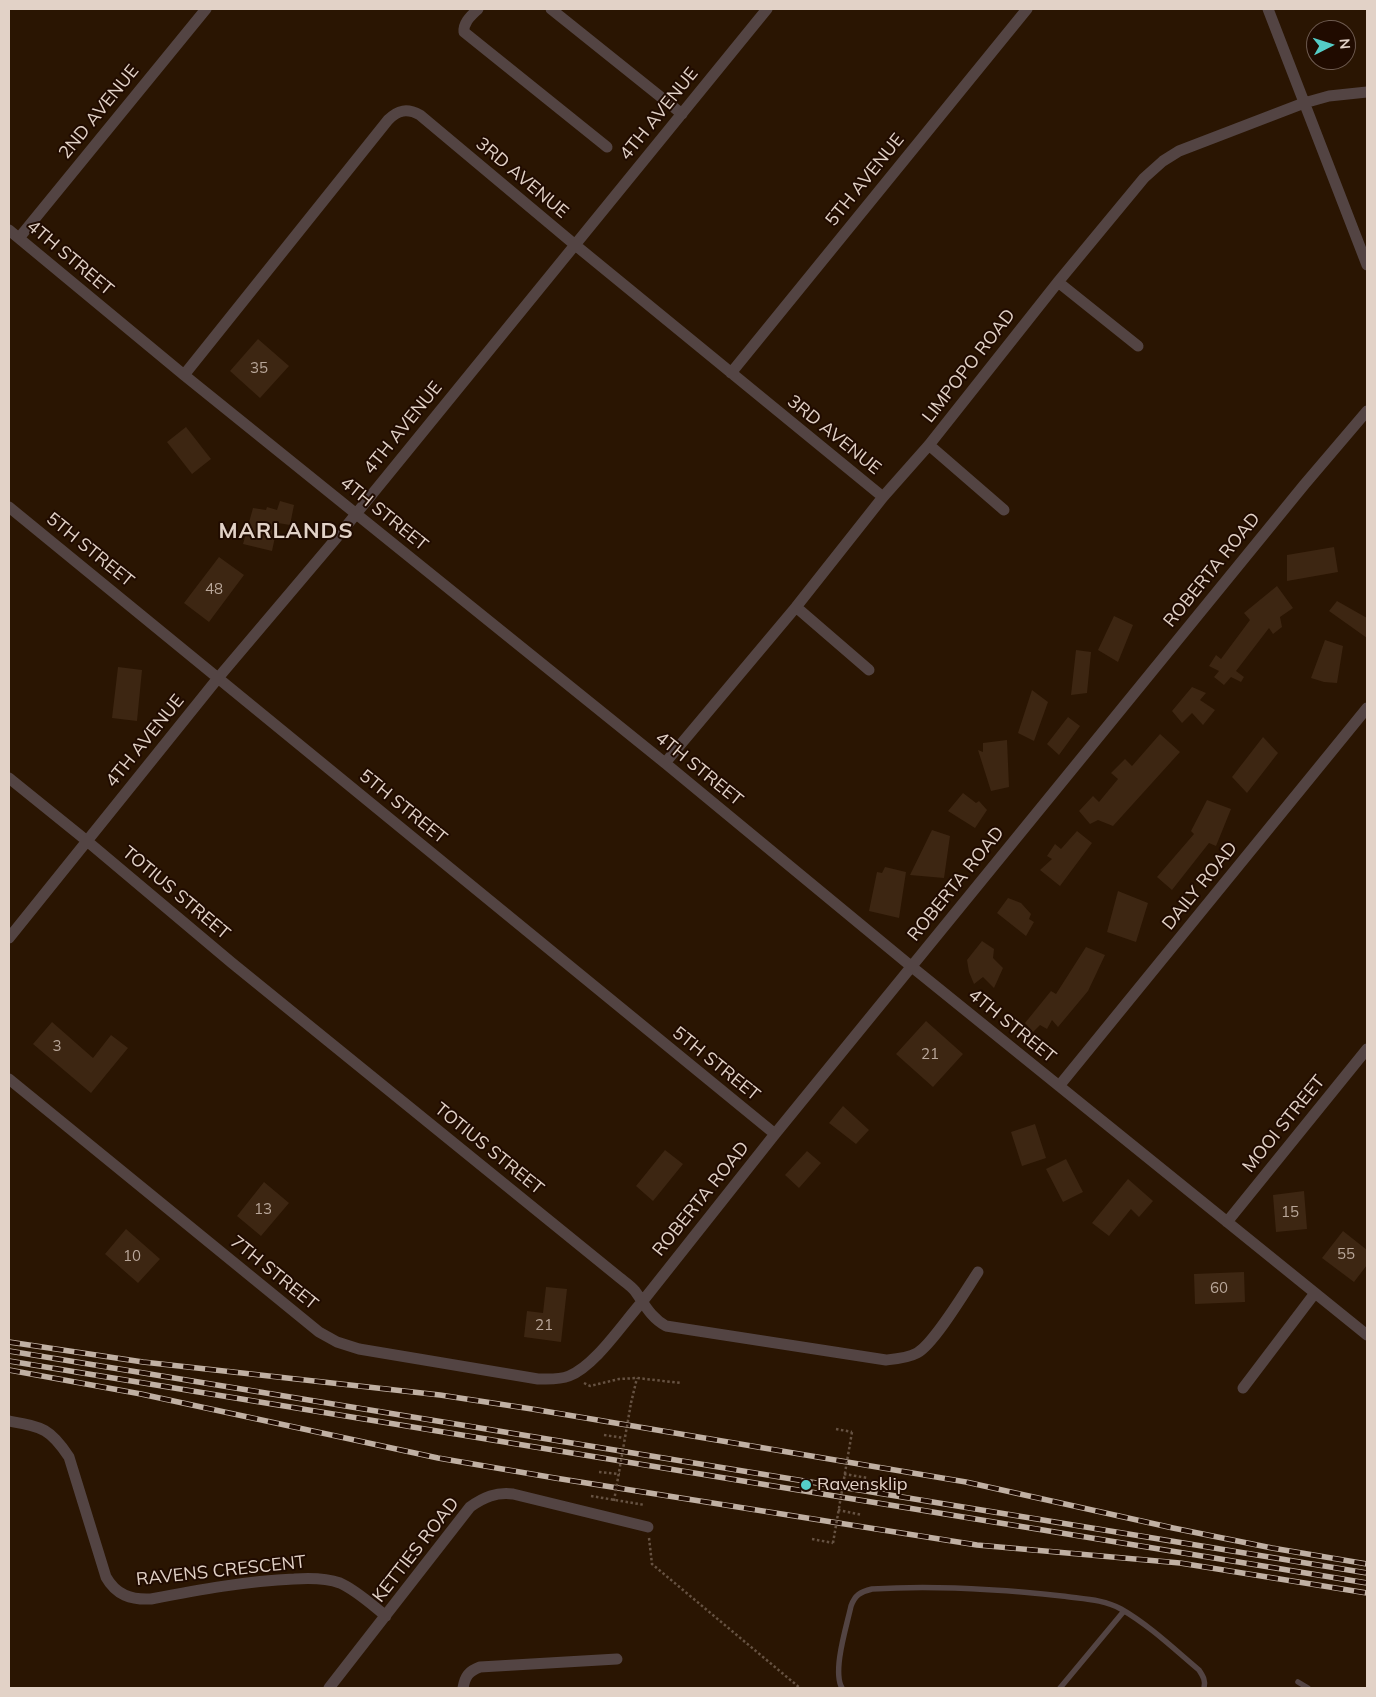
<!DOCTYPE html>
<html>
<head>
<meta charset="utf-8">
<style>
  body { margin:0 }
  #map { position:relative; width:1376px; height:1697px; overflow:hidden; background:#2a1502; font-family:Mulish,sans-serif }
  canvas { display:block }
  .frame { position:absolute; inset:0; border:10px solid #e2d2c7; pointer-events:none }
  .north { position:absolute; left:1306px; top:20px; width:50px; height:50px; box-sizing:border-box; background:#200b00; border:1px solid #6e5b50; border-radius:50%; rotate:85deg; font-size:14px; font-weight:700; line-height:20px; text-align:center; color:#e2d2c7 }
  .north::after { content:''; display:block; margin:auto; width:18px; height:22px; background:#54cdc7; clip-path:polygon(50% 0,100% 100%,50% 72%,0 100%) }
</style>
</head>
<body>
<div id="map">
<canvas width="1376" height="1697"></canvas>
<div class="frame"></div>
<div class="north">N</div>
</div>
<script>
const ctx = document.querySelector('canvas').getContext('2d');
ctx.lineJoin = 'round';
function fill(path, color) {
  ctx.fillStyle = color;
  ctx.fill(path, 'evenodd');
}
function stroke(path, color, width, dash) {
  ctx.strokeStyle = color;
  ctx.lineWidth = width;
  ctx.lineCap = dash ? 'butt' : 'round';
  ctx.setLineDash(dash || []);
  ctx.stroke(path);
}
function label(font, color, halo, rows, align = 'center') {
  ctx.font = font + ' Mulish,sans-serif';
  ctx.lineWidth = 4;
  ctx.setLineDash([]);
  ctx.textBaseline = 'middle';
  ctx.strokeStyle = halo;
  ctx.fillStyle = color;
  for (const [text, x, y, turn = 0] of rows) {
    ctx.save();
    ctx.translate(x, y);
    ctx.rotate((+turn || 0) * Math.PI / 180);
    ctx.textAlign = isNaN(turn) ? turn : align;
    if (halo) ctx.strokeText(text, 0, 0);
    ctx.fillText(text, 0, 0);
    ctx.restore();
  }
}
fill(new Path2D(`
  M258 339 289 366 260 398 230 371Z
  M186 427 211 459 192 474 167 442Z
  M280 501 294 505 290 525 278 523 272 551 243 544 253 508 266 510 267 507 277 510Z
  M1334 547 1338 572 1287 581V555Z
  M219 557 244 575 209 622 184 603Z
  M1277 586 1293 608 1280 617 1282 627 1273 634 1269 628 1236 671 1244 677 1241 682 1231 677 1224 685 1214 677 1219 671 1209 666 1216 655 1221 659 1250 620 1244 613Z
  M1337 601 1367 618V638L1329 611Z
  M1114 616 1133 625 1118 662 1098 650Z
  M1325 640 1343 646 1337 683 1324 682 1311 678Z
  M1076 650 1091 652 1087 693 1071 695Z
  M118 667 142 670 137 721 112 718Z
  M1192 687 1206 693 1200 700 1215 710 1203 725 1192 713 1182 723 1172 711Z
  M1032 690 1048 702 1034 741 1018 733Z
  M1068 717 1080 726 1059 755 1047 744Z
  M1160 734 1180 752 1113 826 1098 820 1090 824 1079 811 1093 796 1099 802 1118 779 1111 773 1125 759 1132 766Z
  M1263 737 1278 753 1247 793 1232 777Z
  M1007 740 1009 787 991 791 978 750 983 752V743Z
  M963 793 976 803 979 801 987 810 975 828 948 811Z
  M1207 800 1231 809 1216 846 1209 843 1172 890 1157 877 1194 834 1191 831Z
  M932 830 950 836 944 878 910 875Z
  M1077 831 1092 843 1060 886 1040 870 1052 859 1047 856 1055 844 1061 849Z
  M885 867 906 872 899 918 869 911 877 872 882 873Z
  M1118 891 1148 903 1136 942 1107 932Z
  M1008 898 1021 903 1031 914 1029 919 1034 922 1026 936 997 913Z
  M982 941 994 949 993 958 1003 968 994 988 983 977 974 984 969 972 967 960Z
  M1086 947 1105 955 1088 991 1058 1027 1052 1020 1047 1029 1040 1025 1033 1032 1025 1023 1051 991 1056 994Z
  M926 1021 963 1054 933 1087 896 1054Z
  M52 1022 93 1058 111 1035 128 1048 91 1093 33 1044Z
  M843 1106 869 1130 856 1144 829 1123Z
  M1035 1124 1046 1158 1022 1166 1011 1132Z
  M665 1150 683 1164 653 1201 636 1186Z
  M807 1151 821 1163 799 1188 785 1175Z
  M1066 1159 1083 1192 1063 1202 1046 1169Z
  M1128 1179 1153 1201 1139 1217 1131 1209 1109 1236 1092 1223Z
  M264 1182 289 1203 261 1236 237 1216Z
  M1304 1191 1307 1229 1276 1232 1273 1195Z
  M126 1229 160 1259 138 1283 105 1254Z
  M1343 1231 1367 1250V1265L1354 1282 1322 1258Z
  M1244 1272 1245 1302 1195 1304 1194 1274Z
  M546 1287 567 1289 561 1342 524 1337 527 1311 543 1313Z`), '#3d2612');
stroke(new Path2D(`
  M584 1383 590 1386 619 1379 637 1378 681 1383
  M631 1403 637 1378
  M836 1429 852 1432
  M604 1435 624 1438
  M599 1472 620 1474
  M844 1474 868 1478
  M591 1496 645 1505
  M838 1510 862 1515
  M649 1538 652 1564 800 1688
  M812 1539 833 1543`), '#665242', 2.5, [2.5, 2.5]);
stroke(new Path2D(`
  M1298 1682 1308 1688
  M842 1688C832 1671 847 1625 851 1606 855 1595 860 1592 872 1589 935 1585 999 1589 1062 1596 1082 1599 1103 1599 1121 1609 1149 1625 1174 1649 1199 1670 1203 1676 1206 1681 1204 1688
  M1060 1688 1124 1611`), '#534443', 5.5);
stroke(new Path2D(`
  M478 9C472 15 463 22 464 32L607 147
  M551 9 682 114
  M1268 9 1367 265
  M9 230 184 375 665 763 912 967 1367 1335
  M19 238 206 9
  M1058 282 1138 346
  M731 373 1027 9
  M184 375 388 120C398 110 407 108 420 115L574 244 883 497
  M929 445 1004 510
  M9 507 775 1134
  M796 607 869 670
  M665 763 796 607 883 497 929 445 1058 282 1144 178 1163 161 1179 151 1304 103 1329 96 1367 92
  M9 778 87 841 232 963 620 1278C625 1282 631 1286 635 1291 645 1305 651 1318 666 1326L886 1360C896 1359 908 1358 917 1353 934 1344 966 1290 978 1272
  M9 938 218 678 334 541 767 9
  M9 1079 319 1332 337 1342 359 1349 538 1379C549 1379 559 1380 569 1376 595 1366 623 1323 642 1302L775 1134 1304 485 1367 411
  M1059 1086 1367 708
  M1227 1222 1367 1049
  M1243 1388 1315 1293
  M9 1421C42 1427 50 1428 69 1457L106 1577C116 1595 131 1600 151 1599 198 1590 246 1581 294 1579 308 1578 326 1578 340 1583 356 1590 372 1605 386 1616
  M329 1688 470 1507C484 1497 496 1492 513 1494L648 1527
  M463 1688C465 1676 469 1671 480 1667L617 1659`), '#534443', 11);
const rail = new Path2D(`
  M9 1342 143 1362 440 1395 532 1409 966 1482 1173 1528 1272 1548 1367 1564
  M9 1351 1367 1573
  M9 1361 1367 1583
  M9 1370 141 1394 438 1458 555 1478 977 1545 1180 1563 1367 1593`);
stroke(rail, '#c0b0a3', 5.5);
stroke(rail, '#200b00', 4, [11]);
stroke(new Path2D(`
  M614 1501 631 1403
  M833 1543 852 1432`), '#665242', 2.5, [2.5, 2.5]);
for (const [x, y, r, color] of [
  [806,1485,6,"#54cdc7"]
]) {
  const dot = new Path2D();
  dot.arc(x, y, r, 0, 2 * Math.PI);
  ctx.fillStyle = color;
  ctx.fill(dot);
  stroke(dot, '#200b00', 2);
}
label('15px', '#b9a79a', null, [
  ["35",259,368],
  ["48",214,589],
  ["3",57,1046],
  ["21",930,1054],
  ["13",263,1209],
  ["15",1290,1212],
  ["55",1346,1254],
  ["10",132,1256],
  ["60",1219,1288],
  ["21",544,1325]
]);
label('18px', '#e2d2c7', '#200b00', [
  ["2ND AVENUE",99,112,-51],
  ["4TH AVENUE",659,114,-51],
  ["3RD AVENUE",522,178,40],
  ["5TH AVENUE",865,180,-51],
  ["4TH STREET",70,258,40],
  ["LIMPOPO ROAD",969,366,-52],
  ["4TH AVENUE",403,428,-51],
  ["3RD AVENUE",834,435,39],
  ["4TH STREET",384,514,39],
  ["5TH STREET",90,550,39],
  ["ROBERTA ROAD",1212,570,-51],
  ["4TH AVENUE",145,741,-51],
  ["4TH STREET",699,769,39],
  ["5TH STREET",403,807,39],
  ["ROBERTA ROAD",956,884,-51],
  ["DAILY ROAD",1200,886,-51],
  ["TOTIUS STREET",176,893,40],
  ["4TH STREET",1012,1026,39],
  ["5TH STREET",716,1064,39],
  ["MOOI STREET",1284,1124,-51],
  ["TOTIUS STREET",489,1149,39],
  ["ROBERTA ROAD",701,1199,-51],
  ["7TH STREET",274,1273,39],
  ["KETTIES ROAD",416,1550,-52],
  ["RAVENS CRESCENT",221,1571,-6]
]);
label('18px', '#e2d2c7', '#200b00', [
  ["Ravensklip",817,1485]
], 'left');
ctx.letterSpacing = '1px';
label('bold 22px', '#e2d2c7', '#200b00', [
  ["MARLANDS",286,531]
]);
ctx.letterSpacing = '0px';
</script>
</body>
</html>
